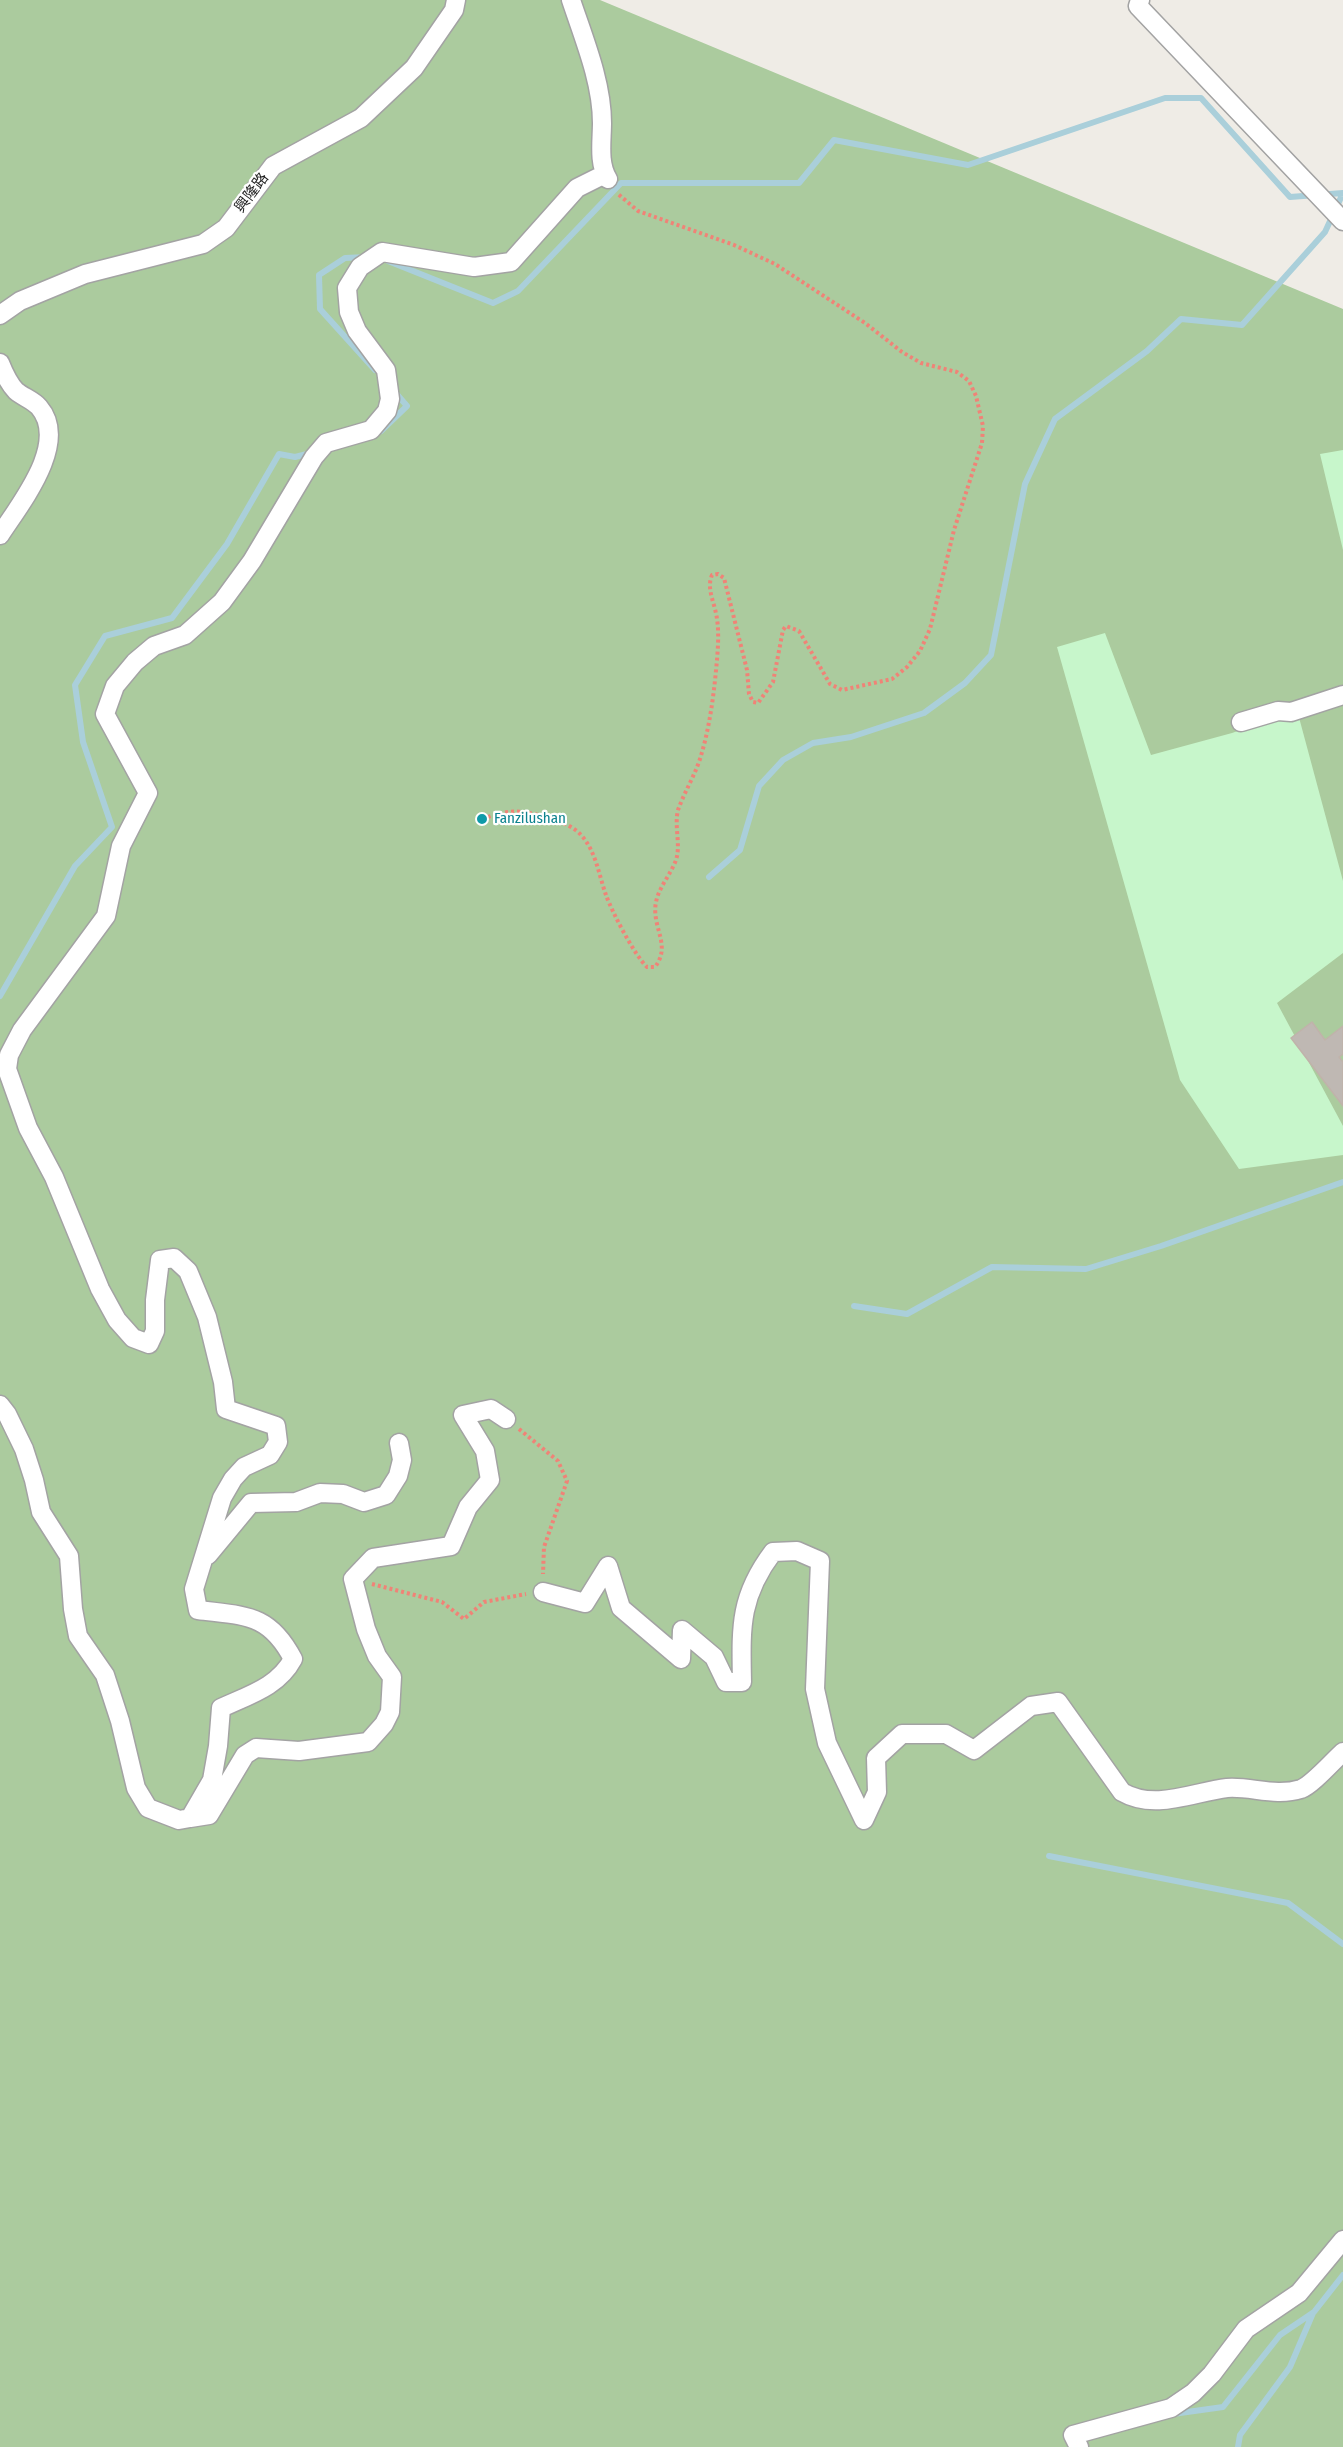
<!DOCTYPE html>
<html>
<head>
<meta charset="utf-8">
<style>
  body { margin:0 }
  canvas { display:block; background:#efece6 }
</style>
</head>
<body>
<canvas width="1343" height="2447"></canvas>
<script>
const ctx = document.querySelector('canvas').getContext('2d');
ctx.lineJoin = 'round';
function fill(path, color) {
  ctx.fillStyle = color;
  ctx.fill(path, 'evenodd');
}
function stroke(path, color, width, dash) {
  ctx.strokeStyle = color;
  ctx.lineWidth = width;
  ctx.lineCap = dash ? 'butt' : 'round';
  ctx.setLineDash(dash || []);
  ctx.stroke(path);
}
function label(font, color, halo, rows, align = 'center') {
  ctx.font = font + ' "Fira Sans Condensed","Noto Sans TC",sans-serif';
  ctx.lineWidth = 4.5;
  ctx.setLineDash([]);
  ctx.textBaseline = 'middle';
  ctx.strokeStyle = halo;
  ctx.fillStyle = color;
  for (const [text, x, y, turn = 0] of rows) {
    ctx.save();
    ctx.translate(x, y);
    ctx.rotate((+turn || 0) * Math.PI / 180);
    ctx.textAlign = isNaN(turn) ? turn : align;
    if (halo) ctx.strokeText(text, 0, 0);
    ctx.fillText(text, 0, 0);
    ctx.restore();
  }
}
fill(new Path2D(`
  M0 0H600L1343 309V2447H0Z`), '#abcb9e');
fill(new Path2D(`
  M1343 450V550L1320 454Z
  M1105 633 1151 755 1232 733 1297 710 1343 881V953L1277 1003 1343 1126V1155L1239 1169 1180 1080 1057 647Z`), '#c7f6cb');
stroke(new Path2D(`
  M367 257 345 258 319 275 320 309 375 370
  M388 261 493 303 518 291 621 183H799L834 140 968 165 1165 98H1201L1290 197 1343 193 1325 232 1242 325 1181 319 1147 351 1055 419 1025 484 991 655 965 683 924 713 851 737 813 743 783 760 759 786 740 850 709 877
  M381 431 407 406 394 391
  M0 996 75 866 112 827 83 742 75 685 105 636 172 618 227 544 279 454 295 457 311 453
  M854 1306 907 1314 992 1267 1086 1269 1161 1246 1343 1182
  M1049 1856 1288 1903 1343 1944
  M1173 2414 1223 2407 1280 2335 1314 2312 1343 2275
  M1238 2447 1240 2435 1290 2367 1313 2313`), '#aacfda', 6);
const building = new Path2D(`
  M1312 1022 1325 1040 1343 1026V1054L1339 1057 1343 1062V1106L1291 1038Z`);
fill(building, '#bfb8b3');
stroke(building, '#c0b3aa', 1.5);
const minor = new Path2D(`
  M571 0C584 39 602 82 602 123 602 141 598 163 608 179
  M1140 0 1138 6 1343 221
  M0 315 20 301 85 274 203 244 226 228 273 166 361 118 414 68 454 10 456 0
  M0 363C4 373 9 384 16 391 23 397 33 400 39 407 70 443 20 504 0 535
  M1241 722 1278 711 1291 712 1343 695
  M0 1405 7 1414 24 1449 34 1480 41 1512 69 1556 73 1609 78 1636 105 1675 120 1721 136 1788 148 1808 179 1820 190 1818 212 1780 218 1746 221 1708C249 1695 278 1687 293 1659 269 1613 245 1616 198 1610L194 1589 222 1498 233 1479 244 1467 270 1455 278 1442 276 1426 226 1409 223 1382 207 1317 188 1271 174 1258 160 1260 155 1300V1331L149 1344 133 1338 117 1320 100 1289 54 1177 28 1128 7 1069 9 1055 22 1030 106 916 121 846 148 793 105 714 115 686 135 662 154 646 185 635 222 602 252 561 314 457 326 443 371 430 387 411 390 399 386 370 357 331 349 312 347 288 360 267 382 252 474 267 511 262 577 188 605 174
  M208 1555 251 1503 296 1502 320 1493 343 1494 364 1502 386 1495 398 1476 402 1460 399 1443
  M543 1592 585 1603 608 1566 621 1608 681 1659 682 1630 714 1657 726 1682H742C741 1628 739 1597 773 1552L797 1551 820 1561 815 1689 827 1743 864 1820 877 1792 876 1758 902 1734H946L974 1750 1031 1706 1058 1702 1122 1792C1155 1811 1193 1792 1227 1788 1251 1786 1275 1797 1301 1789 1312 1785 1333 1761 1343 1752
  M190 1818 209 1815 245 1755 256 1748 299 1751 368 1742 384 1724 390 1712 392 1677 377 1656 366 1629 353 1579 373 1558 451 1546 468 1507 490 1480 485 1451 463 1415 491 1409 506 1419
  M1079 2447 1073 2435 1171 2408 1193 2393 1212 2374 1246 2329 1299 2293 1343 2240`);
stroke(minor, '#a3a3a3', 21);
stroke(new Path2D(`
  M482 819C507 810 518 809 545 817 557 820 572 825 581 835 596 851 599 876 606 895 612 912 635 956 647 967H655C672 945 651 927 656 902 659 887 671 874 676 860 681 845 674 826 678 810 684 793 694 777 700 759 710 727 714 693 717 660 718 647 719 632 717 619 715 603 706 589 712 575L718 574 724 578 747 670 749 694 753 702 758 703 773 682 783 630 786 626 799 631 830 684 842 690 892 679 907 667 920 651 930 629 954 530 982 443 983 426 976 396 969 381 957 372 921 363 902 352 865 323 775 264 734 245 638 211 618 194
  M519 1429 558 1461 567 1481 544 1547 543 1574
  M372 1584 442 1602 464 1619 484 1602 526 1594`), '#f08377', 4, [3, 3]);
stroke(minor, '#fff', 18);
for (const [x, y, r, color] of [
  [482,819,6,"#0f9aa8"]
]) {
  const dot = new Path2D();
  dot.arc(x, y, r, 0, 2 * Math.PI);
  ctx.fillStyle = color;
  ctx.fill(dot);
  stroke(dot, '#fff', 2);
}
label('15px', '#1f1f1f', '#fff', [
  ["興隆路",252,193,-53]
]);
label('15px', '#0d838f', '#fff', [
  ["Fanzilushan",494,819]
], 'left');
</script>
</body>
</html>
